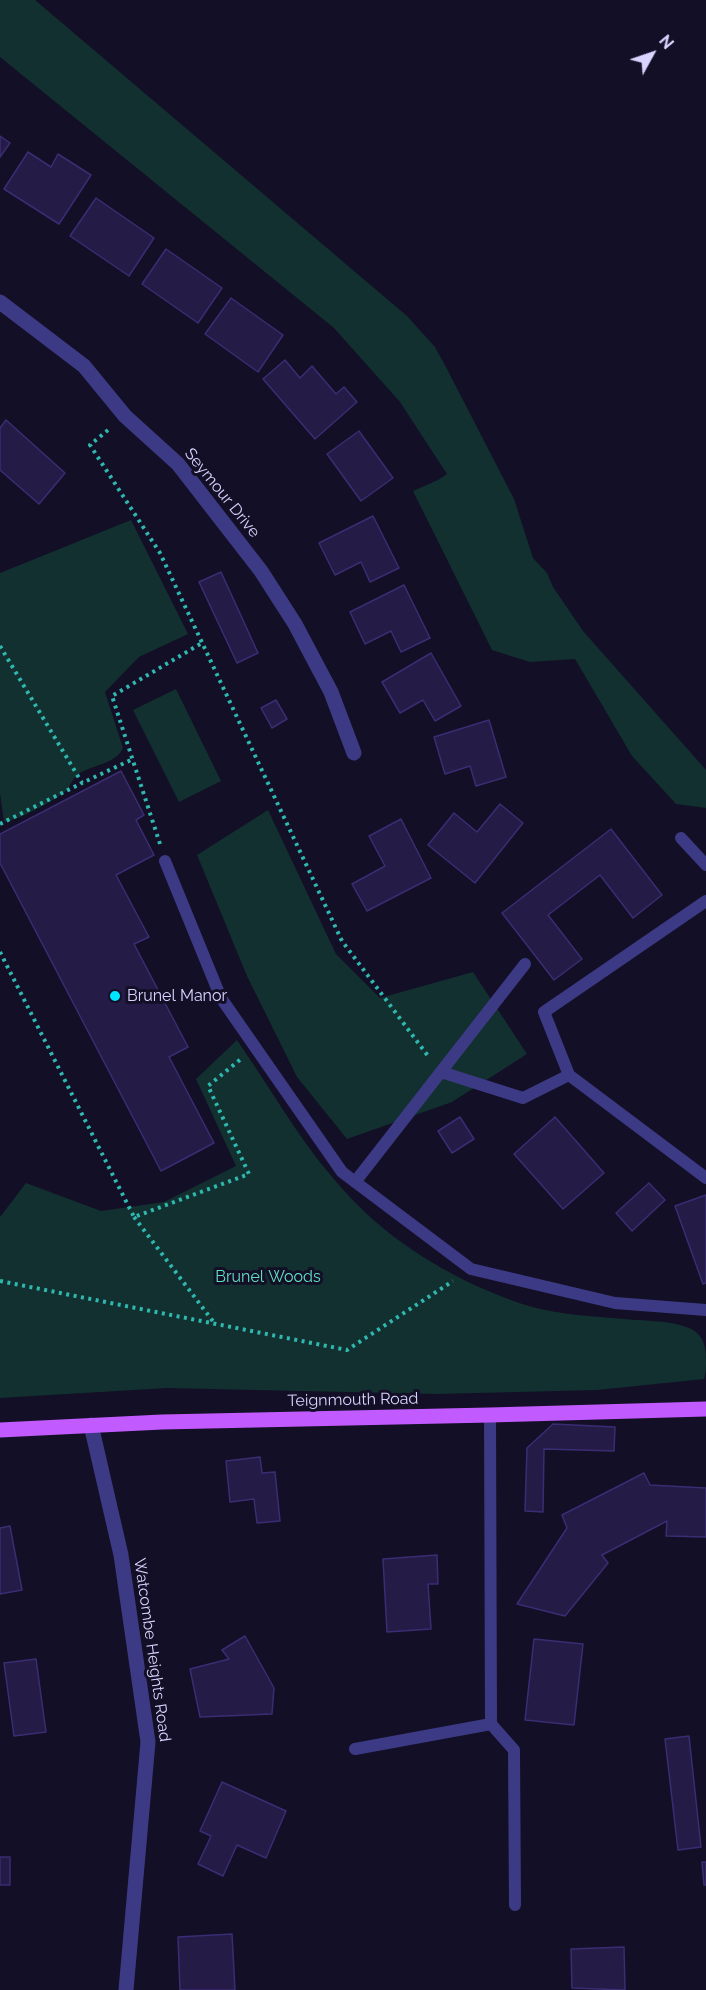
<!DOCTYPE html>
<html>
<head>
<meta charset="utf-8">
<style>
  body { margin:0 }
  #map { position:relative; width:706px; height:1990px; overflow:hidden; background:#130f26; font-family:Raleway,sans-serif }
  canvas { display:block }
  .north { position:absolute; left:622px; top:24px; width:60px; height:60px; -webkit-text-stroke:4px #130f26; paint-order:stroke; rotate:50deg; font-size:16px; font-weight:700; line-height:24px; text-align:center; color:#d9d4ff }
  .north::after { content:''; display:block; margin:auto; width:21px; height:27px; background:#d9d4ff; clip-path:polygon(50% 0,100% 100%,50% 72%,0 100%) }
</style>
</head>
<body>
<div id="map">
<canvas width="706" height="1990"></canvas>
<div class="north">N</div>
</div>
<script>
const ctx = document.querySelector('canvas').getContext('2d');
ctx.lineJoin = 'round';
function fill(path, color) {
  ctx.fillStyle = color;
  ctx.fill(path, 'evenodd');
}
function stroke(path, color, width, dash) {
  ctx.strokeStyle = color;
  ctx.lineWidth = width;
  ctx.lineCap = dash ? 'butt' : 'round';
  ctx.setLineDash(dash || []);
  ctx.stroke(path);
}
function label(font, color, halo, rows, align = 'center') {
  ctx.font = font + ' Raleway,sans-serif';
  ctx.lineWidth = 6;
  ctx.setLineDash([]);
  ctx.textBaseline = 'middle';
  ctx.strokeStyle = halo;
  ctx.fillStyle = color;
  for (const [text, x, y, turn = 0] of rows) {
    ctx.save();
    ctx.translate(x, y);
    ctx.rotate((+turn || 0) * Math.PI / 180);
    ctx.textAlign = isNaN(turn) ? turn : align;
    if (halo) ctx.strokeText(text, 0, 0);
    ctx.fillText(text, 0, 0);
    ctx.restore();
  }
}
fill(new Path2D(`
  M0 0H35L407 316 435 347 447 369 514 499 533 558 547 573 553 587 583 631 706 770V808L676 804 632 756 575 659 530 662 492 650 413 491 438 480 447 474 400 402 334 328 0 57Z
  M131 520 188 634 139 657 105 692 123 748C117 763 94 765 80 773 73 777 71 785 66 791 57 799 15 822 4 822L0 793V573Z
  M176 689 221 781 179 802 133 710Z
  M268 810 336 954 380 998 473 972 527 1054 452 1102 347 1139 297 1077 247 976 197 855Z
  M237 1040C269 1086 297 1136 333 1178 381 1237 448 1278 519 1303 557 1316 596 1316 636 1320 653 1321 672 1321 689 1328 704 1335 706 1346 706 1361 706 1368 706 1373 704 1379L597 1390 437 1394 167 1388 0 1398V1217L26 1183 101 1211 164 1202 236 1166 196 1079Z`), '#12302f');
const building = new Path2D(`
  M0 136 10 143 0 157Z
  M28 152 51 167 58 154 91 175 59 224 4 189Z
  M96 198 154 238 129 276 70 236Z
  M166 249 222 288 198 323 142 284Z
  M231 298 283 335 258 372 205 334Z
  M285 360 300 378 312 366 336 394 344 387 357 402 315 439 263 379Z
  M6 420 65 473 39 504 0 470V428Z
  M359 431 393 478 361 501 327 454Z
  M373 516 399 568 370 582 361 562 335 575 319 543Z
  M221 572 258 653 237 663 199 582Z
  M404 585 430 638 401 652 391 631 365 644 350 612Z
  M431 653 461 706 435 721 423 700 400 713 382 682Z
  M276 700 287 719 272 728 261 708Z
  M489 720 506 777 476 786 470 766 445 774 434 737Z
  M121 771 144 815 136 820 154 855 116 875 149 937 134 944 188 1047 169 1057 214 1143 161 1171 0 863V834Z
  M500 804 523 823 475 883 428 845 454 813 477 832Z
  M401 819 431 878 367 911 352 884 385 866 369 836Z
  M611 829 662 895 633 918 600 875 548 915 582 959 554 980 502 913Z
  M460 1117 474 1139 452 1153 438 1131Z
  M555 1117 604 1173 563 1209 514 1154Z
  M649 1183 665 1200 632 1231 616 1213Z
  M706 1195V1283L703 1284 675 1206Z
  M553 1424 615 1427 614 1451 544 1449 543 1512 525 1511 527 1448Z
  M260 1457 262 1473 275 1472 280 1521 257 1523 254 1499 230 1502 226 1461Z
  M644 1473 650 1485 706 1488V1537L666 1536 667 1521 602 1555 608 1563 565 1616 517 1604 567 1528 562 1515Z
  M10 1526 22 1590 0 1594V1528Z
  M437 1555 438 1584H428L431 1629 387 1632 383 1559Z
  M245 1636 274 1688 272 1714 200 1717 190 1669 229 1659 222 1650Z
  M534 1639 583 1644 574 1725 525 1720Z
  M36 1659 46 1732 14 1736 4 1663Z
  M689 1736 701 1847 678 1850 665 1739Z
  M222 1782 286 1811 266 1858 237 1845 223 1876 198 1864 211 1836 200 1831Z
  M0 1857H10V1885H0Z
  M702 1862H706V1885H704Z
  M232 1934 235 1990H180L178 1937Z
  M624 1947 625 1990 572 1988 571 1949Z`);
fill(building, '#241b47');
stroke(building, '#3b2d73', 1.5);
stroke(new Path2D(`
  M108 430 90 445 160 553 342 941 428 1056
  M0 646 82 783 133 759
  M0 824 82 783
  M160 844 112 696 202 643
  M0 952 134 1217 249 1174 208 1086 241 1059
  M134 1217 215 1324
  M0 1281 347 1350 453 1281`), '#2fb8b0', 4, [3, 4.5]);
stroke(new Path2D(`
  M681 838 706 865
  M165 861 221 998 342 1172 471 1269 615 1303 706 1310
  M706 901 544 1012 569 1075 706 1178
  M441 1072 523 1098 569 1075
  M355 1182 525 964
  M490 1415 491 1724 514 1750 515 1905
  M355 1749 491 1724`), '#3d3a85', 12);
stroke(new Path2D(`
  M0 302 84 366 125 416 178 464 261 571 295 624 331 692 354 753
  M91 1425 121 1555 148 1742 126 1990`), '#3d3a85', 15);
stroke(new Path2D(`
  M0 1430 162 1422 490 1415 706 1409`), '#c25bff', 15);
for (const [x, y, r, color] of [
  [115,996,6,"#00e5ff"]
]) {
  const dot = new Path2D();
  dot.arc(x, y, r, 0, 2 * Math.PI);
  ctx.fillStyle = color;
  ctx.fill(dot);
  stroke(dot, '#130f26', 2);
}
label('16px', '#d9d4ff', '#130f26', [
  ["Seymour Drive",222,493,51],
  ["Teignmouth Road",353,1400,-1],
  ["Watcombe Heights Road",152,1650,82]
]);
label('16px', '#d9d4ff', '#130f26', [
  ["Brunel Manor",127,996]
], 'left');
label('16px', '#5fe0c0', '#130f26', [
  ["Brunel Woods",268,1277]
]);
</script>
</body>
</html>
